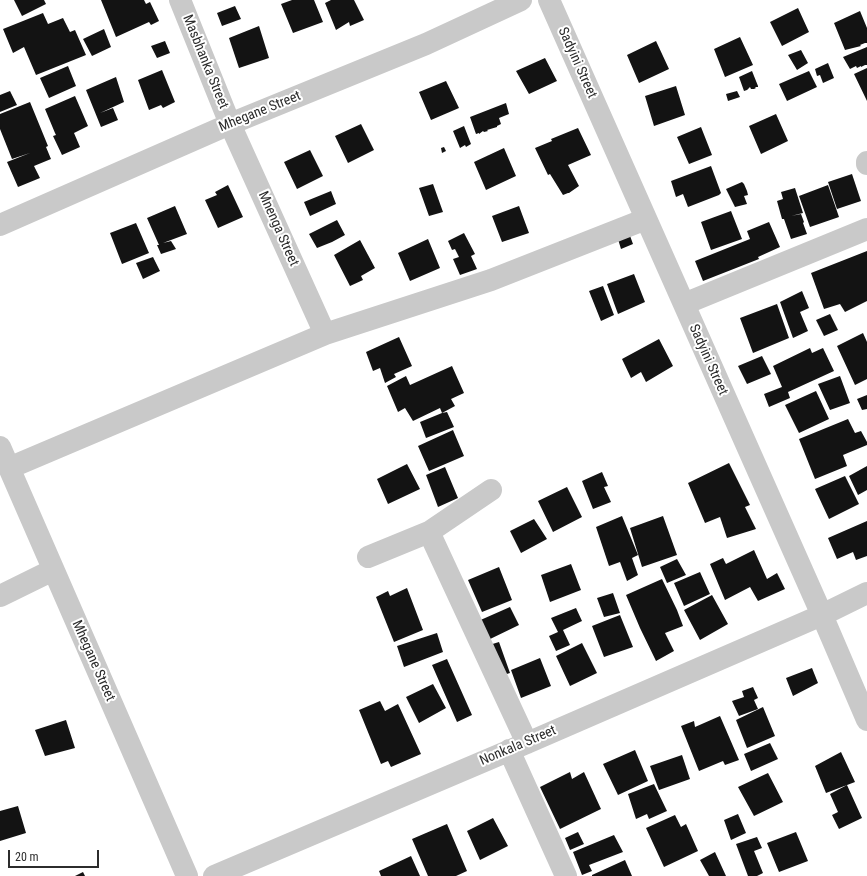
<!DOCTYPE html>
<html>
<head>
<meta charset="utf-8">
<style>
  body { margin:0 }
  #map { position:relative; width:867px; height:876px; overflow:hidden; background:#fff; font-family:"Roboto Condensed",sans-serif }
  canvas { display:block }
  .scale { position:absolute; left:8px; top:850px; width:91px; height:18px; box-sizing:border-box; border:2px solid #2c2c2c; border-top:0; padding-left:5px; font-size:12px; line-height:14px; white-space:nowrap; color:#2c2c2c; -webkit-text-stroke:3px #fff; paint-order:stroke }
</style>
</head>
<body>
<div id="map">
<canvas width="867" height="876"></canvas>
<div class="scale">20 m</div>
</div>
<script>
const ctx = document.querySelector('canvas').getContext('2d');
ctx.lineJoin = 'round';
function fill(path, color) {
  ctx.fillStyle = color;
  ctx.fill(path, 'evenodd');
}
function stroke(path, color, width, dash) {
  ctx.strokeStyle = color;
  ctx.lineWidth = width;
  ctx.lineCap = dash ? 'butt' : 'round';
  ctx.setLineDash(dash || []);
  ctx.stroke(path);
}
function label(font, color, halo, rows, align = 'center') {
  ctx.font = font + ' "Roboto Condensed",sans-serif';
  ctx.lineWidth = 4;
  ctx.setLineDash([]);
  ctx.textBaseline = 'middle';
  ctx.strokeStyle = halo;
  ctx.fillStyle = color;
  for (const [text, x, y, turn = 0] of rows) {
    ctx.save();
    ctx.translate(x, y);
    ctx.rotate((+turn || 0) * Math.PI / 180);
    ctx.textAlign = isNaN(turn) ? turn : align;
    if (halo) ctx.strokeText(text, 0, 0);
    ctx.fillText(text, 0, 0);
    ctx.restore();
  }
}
fill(new Path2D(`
  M14 0H44L46 4 22 16Z
  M101 0H144L146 4 150 2 159 21 151 25 149 22 116 37Z
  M292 0H314L323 22 293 33 281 4Z
  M331 0H354L364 20 350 26 349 22 336 30 325 3Z
  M235 6 241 19 222 26 217 13Z
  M798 8 809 32 782 46 770 22Z
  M860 11 867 28V43H865L860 45 861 46 845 50 834 23Z
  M43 13 48 24 63 18 70 32 75 30 86 55 36 75 24 47 13 53 3 29Z
  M259 26 269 58 239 68 229 38Z
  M104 29 111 47 92 56 83 39Z
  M740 37 753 65 725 77 714 49Z
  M165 41 170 53 157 58 151 46Z
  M656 41 669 69 639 83 627 55Z
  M867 47V65H865L861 67V66L857 68 856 66 850 69 843 57Z
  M801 50 808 63 797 70 788 55Z
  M545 58 557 81 529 94 516 71Z
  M828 63 834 78 823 83 820 75 817 76 815 69Z
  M68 66 76 86 49 98 40 78Z
  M867 68V101L854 74Z
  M162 70 175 102 163 108 161 105 149 110 138 80Z
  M752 71 758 86V87H755L756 88 754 89H751L750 87 747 90 744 91 739 77Z
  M809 71 817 87 787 101 779 84Z
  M116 77 124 102 100 113 113 108 118 120 101 127 86 90Z
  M446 81 459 108 431 120 419 92Z
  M676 86 685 115 654 126 645 96Z
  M10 91 17 105 0 112V95Z
  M737 91 740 97 728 101 726 94Z
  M75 96 88 126 74 133 80 147 62 155 53 136 56 135 55 133 45 109Z
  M30 102 48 146 46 147 51 159 34 166 40 178 18 187 7 162 30 153 12 159 0 129V114Z
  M506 103 509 114 499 118 501 124 497 126V127L487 130 488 131 484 132 483 131 479 134V133L476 134 470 117Z
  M776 114 788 141 761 154 749 126Z
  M361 124 374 150 348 163 335 136Z
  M464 126 471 144 466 147 465 145 460 148 453 131Z
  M701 127 712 155 689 164 677 137Z
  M578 128 591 155 568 165 579 186 569 193H568L563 195 550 174 548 175 535 148 552 141 551 139Z
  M444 147 446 151 442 153 441 148Z
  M504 148 516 176 486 190 474 162Z
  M310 150 323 176 297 189 284 162Z
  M711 166 721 193 719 195 688 207 683 194 676 197 671 181Z
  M852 174 861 201 837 209 828 182Z
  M742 182 744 184 747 191 748 195 744 196 747 204 735 207 726 189Z
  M433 184 443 212 429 216 419 188Z
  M228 185 243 217 218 228 205 200 217 195 215 192Z
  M828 185 839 217 810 227 799 196Z
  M795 188 803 213 791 216 801 214 804 222 803 223 807 234 791 239 784 219H782L777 201 783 199 781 192Z
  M331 191 336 204 310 216 304 202Z
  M175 206 187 234 163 243 171 241 176 249 161 254 157 245H159L147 218Z
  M519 206 529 233 502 242 492 216Z
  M731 211 742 239 711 250 701 222Z
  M337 220 345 235 332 242 317 248 309 234Z
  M769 222 780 247 758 257 759 259 703 281 695 261 750 239 747 231Z
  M136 223 149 253 122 264 110 233Z
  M464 233 475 254 471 256 477 269 460 275 453 259 459 257 455 249 452 250 448 241Z
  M629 233 633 244 621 249 617 236Z
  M428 239 440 268 410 281 398 253Z
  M360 240 375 268 361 276 363 280 350 286 334 255Z
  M867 251V301L845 312 840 304 824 309 811 273Z
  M153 257 160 271 143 279 136 263Z
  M634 274 645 302 618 314 607 284Z
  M603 286 614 315 601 321 589 291Z
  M802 291 809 308 800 312 808 331 793 338 780 302Z
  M777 304 789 338 753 353 740 318Z
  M830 314 838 330 824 336 816 320Z
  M863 333 867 342V379L855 385 837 346Z
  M399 337 412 366 394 374 396 377 385 383 380 368 373 371 366 352Z
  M659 339 673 366 646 382 641 372 631 378 622 359Z
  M810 348 812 353 823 348 834 371 788 392 790 398 769 407 764 394 782 387 773 366Z
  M762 356 771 374 747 384 738 366Z
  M452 366 464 393 451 399 455 406 442 413 447 412 454 427 426 438 420 422 442 413 440 408 413 421 405 408 398 412 387 386 406 376 410 385Z
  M840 376 850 403 830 410 818 384Z
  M816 391 829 419 799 433 785 405Z
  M867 395V409L862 410 857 399Z
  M848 419 855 433 861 431 867 442V445L843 455 847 466 815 479 799 439Z
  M453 430 464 456 429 471 418 446Z
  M729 463 750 505 745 507 756 529 727 538 720 517 705 523 688 483Z
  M407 464 420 489 388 504 377 479Z
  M867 466V490L858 495 849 476Z
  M445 467 458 498 438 507 426 475Z
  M602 472 608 486 604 487 611 502 593 509 582 481Z
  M845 476 859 504 829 519 815 489Z
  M567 487 582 517 553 532 538 501Z
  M622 516 638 555 632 558 638 575 627 581 620 562 609 566 596 527Z
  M663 516 677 555 642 567 630 528Z
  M534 519 547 539 521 553 510 531Z
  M867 521V556L856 560 853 552 837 559 828 538Z
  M754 550 767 579 777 573 785 589 758 601 750 587 725 600 710 564 723 558 726 564Z
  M677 559 686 575 667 583 660 567Z
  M571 564 581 590 550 602 541 575Z
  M499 567 512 600 482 612 468 580Z
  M700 572 710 594 684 606 674 583Z
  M662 579 677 610 683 626 665 633 674 651 656 661 640 628 626 595Z
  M407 588 423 630 394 642 376 597 388 591 390 596Z
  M613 593 620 613 604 617 597 598Z
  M712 595 728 624 700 640 684 610Z
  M510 607 519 625 486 641 476 622Z
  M576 608 582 621 563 630 570 645 556 651 549 636 558 632 551 618Z
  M620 615 633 647 604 657 592 626Z
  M437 633 443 652 404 667 397 646Z
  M499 642 510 673 497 677 486 646Z
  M582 643 597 673 570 686 556 656Z
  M540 658 551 686 521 698 511 670Z
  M447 659 472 715 457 722 432 665Z
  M812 668 818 683 793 696 786 678Z
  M433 684 446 708 419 723 406 697Z
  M753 687 758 698 754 700 758 709 739 716 732 701 744 697 742 691Z
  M380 701 385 711 398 704 421 754 391 767 388 761 381 764 359 710Z
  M763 707 775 736 747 748 736 720Z
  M720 716 739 760 725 765 723 761 699 771 681 726 694 721 695 727Z
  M66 720 75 748 45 756 35 730Z
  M770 743 778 759 751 771 744 754Z
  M635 750 648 781 618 795 603 764Z
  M841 752 855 782 826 793 815 766Z
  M682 755 690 779 659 790 650 766Z
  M570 772 572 779 584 772 601 809 560 829 540 787Z
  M768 773 783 802 754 816 738 787Z
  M654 784 667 811 649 819 647 814 636 819 628 794Z
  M847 785 862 818 839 829 832 815 838 812 830 794Z
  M18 806 26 833 0 841V811Z
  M738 814 746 833 731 840 724 820Z
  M675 815 681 827 686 824 698 851 664 867 646 828Z
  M493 818 508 846 480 860 467 831Z
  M447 824 467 871 456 876H428L412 839Z
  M578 832 584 844 570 850 565 838Z
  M796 832 808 861 779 872 767 843Z
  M614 835 623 852 589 865 592 871 582 875 573 852Z
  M757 837 762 848 754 851 763 873 757 876H748L736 844Z
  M715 852 726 876H709L700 860Z
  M411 856 420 876H381L379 871Z
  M625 860 632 876H592V875Z
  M83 872 85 876H75Z`), '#131313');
stroke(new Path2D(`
  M180 0 230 124 325 334
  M549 0 822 615 867 720
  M867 162V164
  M0 225 230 124 426 44 521 0
  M684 304 867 229
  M0 447 187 876
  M9 468 325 334 491 280 646 219
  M429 532 527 743
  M368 557 429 532 491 490
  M0 596 53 570
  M509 750 566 876
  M214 876 527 743 822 615 867 593`), '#c9c9c9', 22);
label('14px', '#2c2c2c', '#fff', [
  ["Masbhanka Street",205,62,68],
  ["Sadyini Street",577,63,66],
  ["Mhegane Street",260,112,-22],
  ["Mnenga Street",278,229,66],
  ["Sadyini Street",708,360,66],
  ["Mhegane Street",93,661,66],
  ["Nonkala Street",518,746,-23]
]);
</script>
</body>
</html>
